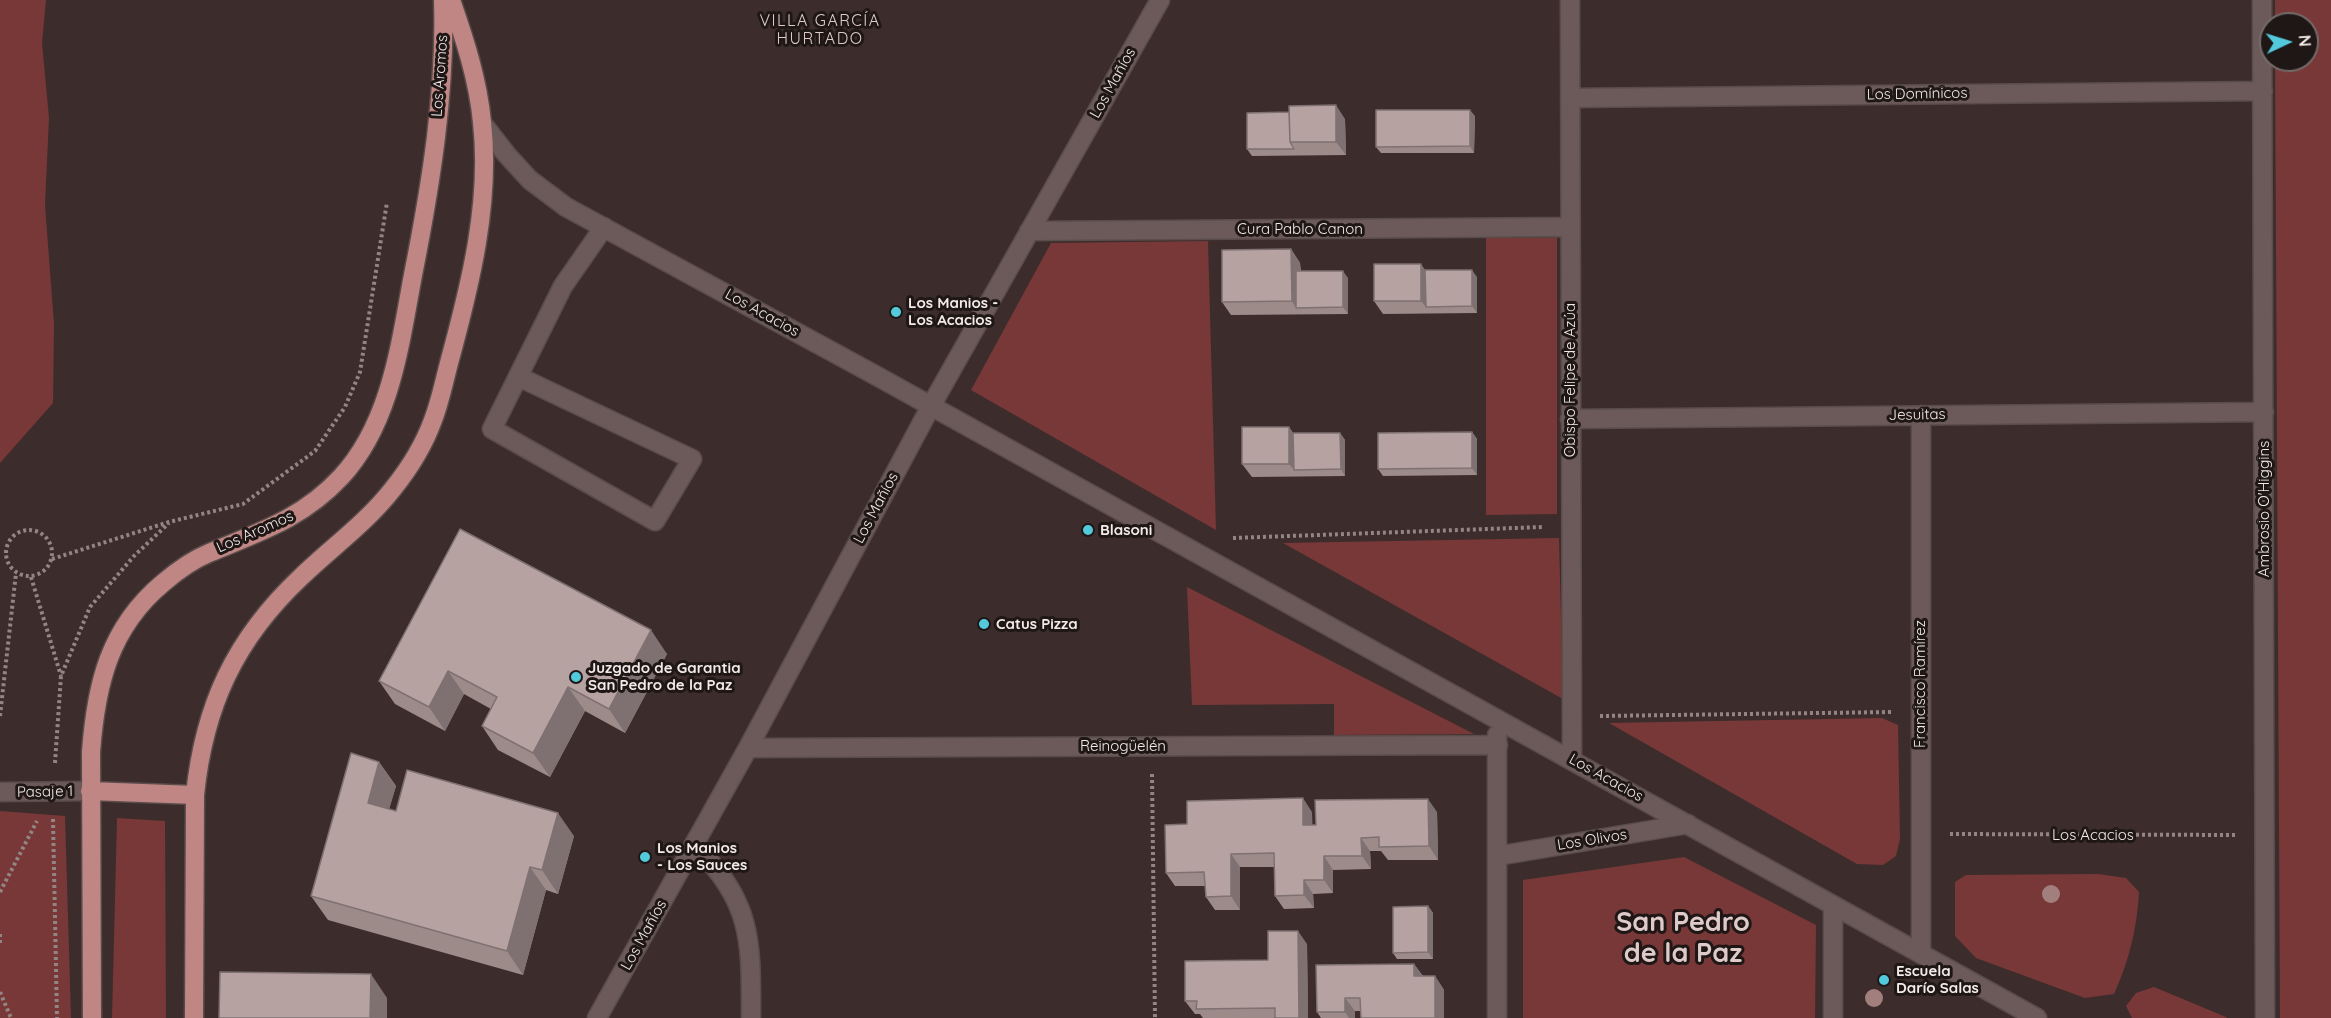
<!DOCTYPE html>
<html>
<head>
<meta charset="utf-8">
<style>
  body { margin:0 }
  #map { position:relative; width:2331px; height:1018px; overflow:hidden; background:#3c2d2c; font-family:Quicksand,sans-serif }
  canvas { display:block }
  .north { position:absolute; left:2259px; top:12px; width:60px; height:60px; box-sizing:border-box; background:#1e1716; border:2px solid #736b6a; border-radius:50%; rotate:86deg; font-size:16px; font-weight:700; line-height:24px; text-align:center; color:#f3e9e8 }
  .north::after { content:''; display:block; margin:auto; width:21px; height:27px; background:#53cadc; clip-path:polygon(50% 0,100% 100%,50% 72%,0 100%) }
</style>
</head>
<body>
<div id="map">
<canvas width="2331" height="1018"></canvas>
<div class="north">N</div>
</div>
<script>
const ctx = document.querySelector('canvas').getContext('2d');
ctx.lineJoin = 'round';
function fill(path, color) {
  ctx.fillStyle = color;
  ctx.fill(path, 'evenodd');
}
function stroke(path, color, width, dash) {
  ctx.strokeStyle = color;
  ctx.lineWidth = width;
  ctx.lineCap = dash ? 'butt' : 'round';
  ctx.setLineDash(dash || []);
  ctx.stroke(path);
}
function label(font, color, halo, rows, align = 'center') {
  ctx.font = font + ' Quicksand,sans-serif';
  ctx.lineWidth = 6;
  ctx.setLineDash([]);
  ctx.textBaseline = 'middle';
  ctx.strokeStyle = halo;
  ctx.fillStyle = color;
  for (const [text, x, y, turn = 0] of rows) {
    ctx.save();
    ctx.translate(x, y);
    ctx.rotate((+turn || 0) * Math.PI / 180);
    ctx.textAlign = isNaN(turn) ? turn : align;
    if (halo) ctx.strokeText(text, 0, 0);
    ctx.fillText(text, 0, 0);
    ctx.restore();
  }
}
fill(new Path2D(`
  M0 0H46L42 43 49 118 45 205 54 324 53 403 0 463Z
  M2275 0H2331V1018H2280L2275 60H2307V24H2275Z
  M1486 238H1557V514L1486 515Z
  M1208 241 1216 530 971 390 1051 243Z
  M1559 538 1563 699 1283 543Z
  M1187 587 1474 734 1334 735V704L1192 705Z
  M1882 718 1898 725 1900 839 1896 856 1883 865 1857 864 1609 723Z
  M0 811 65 816 71 1018H0Z
  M117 818 165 821 166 1018H112Z
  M1684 857 1816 925 1815 1018H1523V880Z
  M2098 874 2126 878 2139 892C2137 929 2129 961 2114 994L2085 998 1976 958 1955 936V882L1966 875Z
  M2154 987 2226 1017 2227 1018H2132L2126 1006 2136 993Z`), '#783837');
const minor = new Path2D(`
  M1570 0 1572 760
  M2262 0 2265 1018
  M1570 98 2263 91
  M482 123 507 155 530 180 566 207 875 375 2037 1018
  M1029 231 1570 227
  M519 377 692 459 655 521 492 429 563 286 604 227
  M1921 415V954
  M1570 419 2264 412
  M748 748 1498 745
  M0 792 90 791
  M695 845C753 905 751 939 751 1018
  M1497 856 1688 824
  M1833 905V1018
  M597 1018 748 748 931 406 1160 0
  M1497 1018V735`);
const major = new Path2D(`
  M90 791 195 795
  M92 1018 91 752C96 685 109 628 163 583 177 571 192 560 209 553 259 532 302 519 341 477 391 423 400 344 413 275 431 184 446 92 443 0
  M194 1018 195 795C204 706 235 639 301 577 331 548 366 523 392 490 409 469 424 445 433 420 440 402 444 382 449 363 470 286 491 203 482 122 478 80 465 40 451 0`);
stroke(minor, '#594c4b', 21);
stroke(major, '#594c4b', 21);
stroke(new Path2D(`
  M6 553a23 23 0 1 1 46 0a23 23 0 1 1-46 0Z
  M1233 538 1543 527
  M52 559 169 522 243 504 315 451 345 407 360 372 387 202
  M31 577 61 676
  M0 716 16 573
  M1600 716 1892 712
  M55 763 61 676 90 607 134 556 169 523
  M1152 774 1155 1018
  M53 819 57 1018
  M1950 834 2237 835
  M0 892 37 821
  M0 934V946
  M0 992 11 1018`), '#928584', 4, [3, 3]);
stroke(minor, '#6b5a59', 18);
stroke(major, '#c08683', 18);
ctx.fillStyle = '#a17f7d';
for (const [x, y] of [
  [2051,894],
  [1874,998]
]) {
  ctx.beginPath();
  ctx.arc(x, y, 9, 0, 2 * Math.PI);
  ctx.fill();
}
fill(new Path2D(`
  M1475 116 1474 153H1381L1376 147Z
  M1345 119 1346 155 1252 156 1247 149Z
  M1291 249 1300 263 1301 271 1348 278V314L1231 315 1222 302Z
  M1425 270 1477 277V313L1383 314 1374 301Z
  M1289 427 1293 433H1340L1345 440V476L1252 477 1242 464Z
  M1472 432 1477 439V475L1383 476 1378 469Z
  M460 529 667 654 625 733 585 711 550 777 498 750 482 726 491 709 464 694 445 731 395 704 379 681Z
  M379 762 396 786 389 809 396 811 574 836 558 894 546 890 523 975 328 920 311 896Z
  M1312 812V825L1437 812 1438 860H1388L1381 851H1370L1371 869 1333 870V893L1313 894 1314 908 1284 909 1275 896 1274 867H1240V910H1215L1206 897 1205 886H1175L1166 873 1187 824Z
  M1428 906 1433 913V959H1397L1393 953Z
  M1307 944 1308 1018H1203L1200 1014H1195L1185 1001 1268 960Z
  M1414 964 1423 976H1435L1444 990 1361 1011H1355V1018H1321L1317 1012Z`), '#9d8b8a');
fill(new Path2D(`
  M1336 105 1345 119 1346 155 1336 142Z
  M1470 110 1475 116 1474 153 1470 146Z
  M1291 249 1300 263 1301 308H1296L1292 301Z
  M1421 264 1430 277 1426 307 1421 301Z
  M1472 270 1477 277V313L1472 306Z
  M1343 271 1348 278V314L1343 307Z
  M1289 427 1298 440 1294 470 1289 464Z
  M1472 432 1477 439V475L1472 468Z
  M1340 433 1345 440V476L1341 469Z
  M651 630 667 654 625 733 609 709Z
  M448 671 464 694 445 731 429 707Z
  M568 687 585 711 550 777 533 753Z
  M379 762 396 786 384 827 368 803Z
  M1303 798 1312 812 1313 838 1303 825Z
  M1428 799 1437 812 1438 860 1429 846Z
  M558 813 574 836 558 894 542 870Z
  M1361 838 1370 851 1371 869 1362 856Z
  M1231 854 1240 867V910L1231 896Z
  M1324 856 1333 870V893L1324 880Z
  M530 867 546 890 523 975 507 951Z
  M1304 880 1313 894 1314 908 1304 895Z
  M1428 906 1433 913V959L1428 952Z
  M1298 931 1307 944 1308 1018H1299Z
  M1414 964 1423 977 1414 976Z
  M371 974 387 998V1018H370Z
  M1435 976 1444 990V1018H1435Z
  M1345 998 1355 1011V1018H1349L1345 1012Z`), '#7f7171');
const building = new Path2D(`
  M1336 105V142H1290L1289 106Z
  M1376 110H1470V146L1376 147Z
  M1289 112 1290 142 1294 149H1247V113Z
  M1291 249 1292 301 1222 302V250Z
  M1374 264H1421V301H1374Z
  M1425 270H1472V306L1426 307Z
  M1296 271H1343V307L1296 308Z
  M1242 427H1289V464H1242Z
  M1472 432V468L1378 469V433Z
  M1293 433H1340L1341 469 1294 470Z
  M460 529 651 630 609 709 568 687 533 753 482 726 497 697 448 671 429 707 379 681Z
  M351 753 379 762 368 803 396 811 407 770 558 813 542 870 530 867 507 951 311 896Z
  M1303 798V825H1316L1315 800 1428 799 1429 846 1379 847V837L1361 838 1362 856H1324V880H1304V895L1275 896 1274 853 1231 854V896L1206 897 1204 872 1166 873 1165 825 1187 824V801Z
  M1428 906V952L1393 953V907Z
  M1268 931H1298L1299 1018H1275V1008L1196 1009 1197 1001H1185V961L1268 960Z
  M1414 964V976H1435V1018H1361L1360 998H1345V1012H1317L1316 965Z
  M220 972 371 974 370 1018H219Z`);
fill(building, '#b6a2a1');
stroke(building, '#7f7171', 1.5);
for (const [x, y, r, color] of [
  [896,312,6,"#53cadc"],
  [1088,530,6,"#53cadc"],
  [984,624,6,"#53cadc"],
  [576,677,6,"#53cadc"],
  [645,857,6,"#53cadc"],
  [1884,980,6,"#53cadc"]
]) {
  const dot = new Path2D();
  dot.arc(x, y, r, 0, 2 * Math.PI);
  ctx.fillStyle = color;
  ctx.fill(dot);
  stroke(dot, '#1e1716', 2);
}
label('15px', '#f3e9e8', '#1e1716', [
  ["Los Aromos",440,76,-86],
  ["Los Mañíos",1113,83,-61],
  ["Los Domínicos",1917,94,-1],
  ["Cura Pablo Canon",1300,229],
  ["Los Acacios",762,313,29],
  ["Obispo Felipe de Azúa",1570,380,-90],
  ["Jesuitas",1917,415,-1],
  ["Los Mañíos",876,508,-62],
  ["Ambrosio O'Higgins",2264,509,-90],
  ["Los Aromos",255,532,-24],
  ["Francisco Ramírez",1920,684,-90],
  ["Reinogüelén",1123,746],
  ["Los Acacios",1606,778,29],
  ["Pasaje 1",45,792,-1],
  ["Los Acacios",2093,835],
  ["Los Olivos",1592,840,-9],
  ["Los Mañíos",644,935,-61]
]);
label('bold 15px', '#f3e9e8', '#1e1716', [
  ["Los Manios -",908,303],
  ["Los Acacios",908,320],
  ["Blasoni",1100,530],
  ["Catus Pizza",996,624],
  ["Juzgado de Garantia",588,668],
  ["San Pedro de la Paz",588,685],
  ["Los Manios",657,848],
  ["- Los Sauces",657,865],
  ["Escuela",1896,971],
  ["Darío Salas",1896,988]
], 'left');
ctx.letterSpacing = '1.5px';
label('16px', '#decac9', '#1e1716', [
  ["VILLA GARCÍA",820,21],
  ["HURTADO",820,39]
]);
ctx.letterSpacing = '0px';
label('bold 27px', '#decac9', '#1e1716', [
  ["San Pedro",1683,923],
  ["de la Paz",1683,954]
]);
</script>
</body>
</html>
